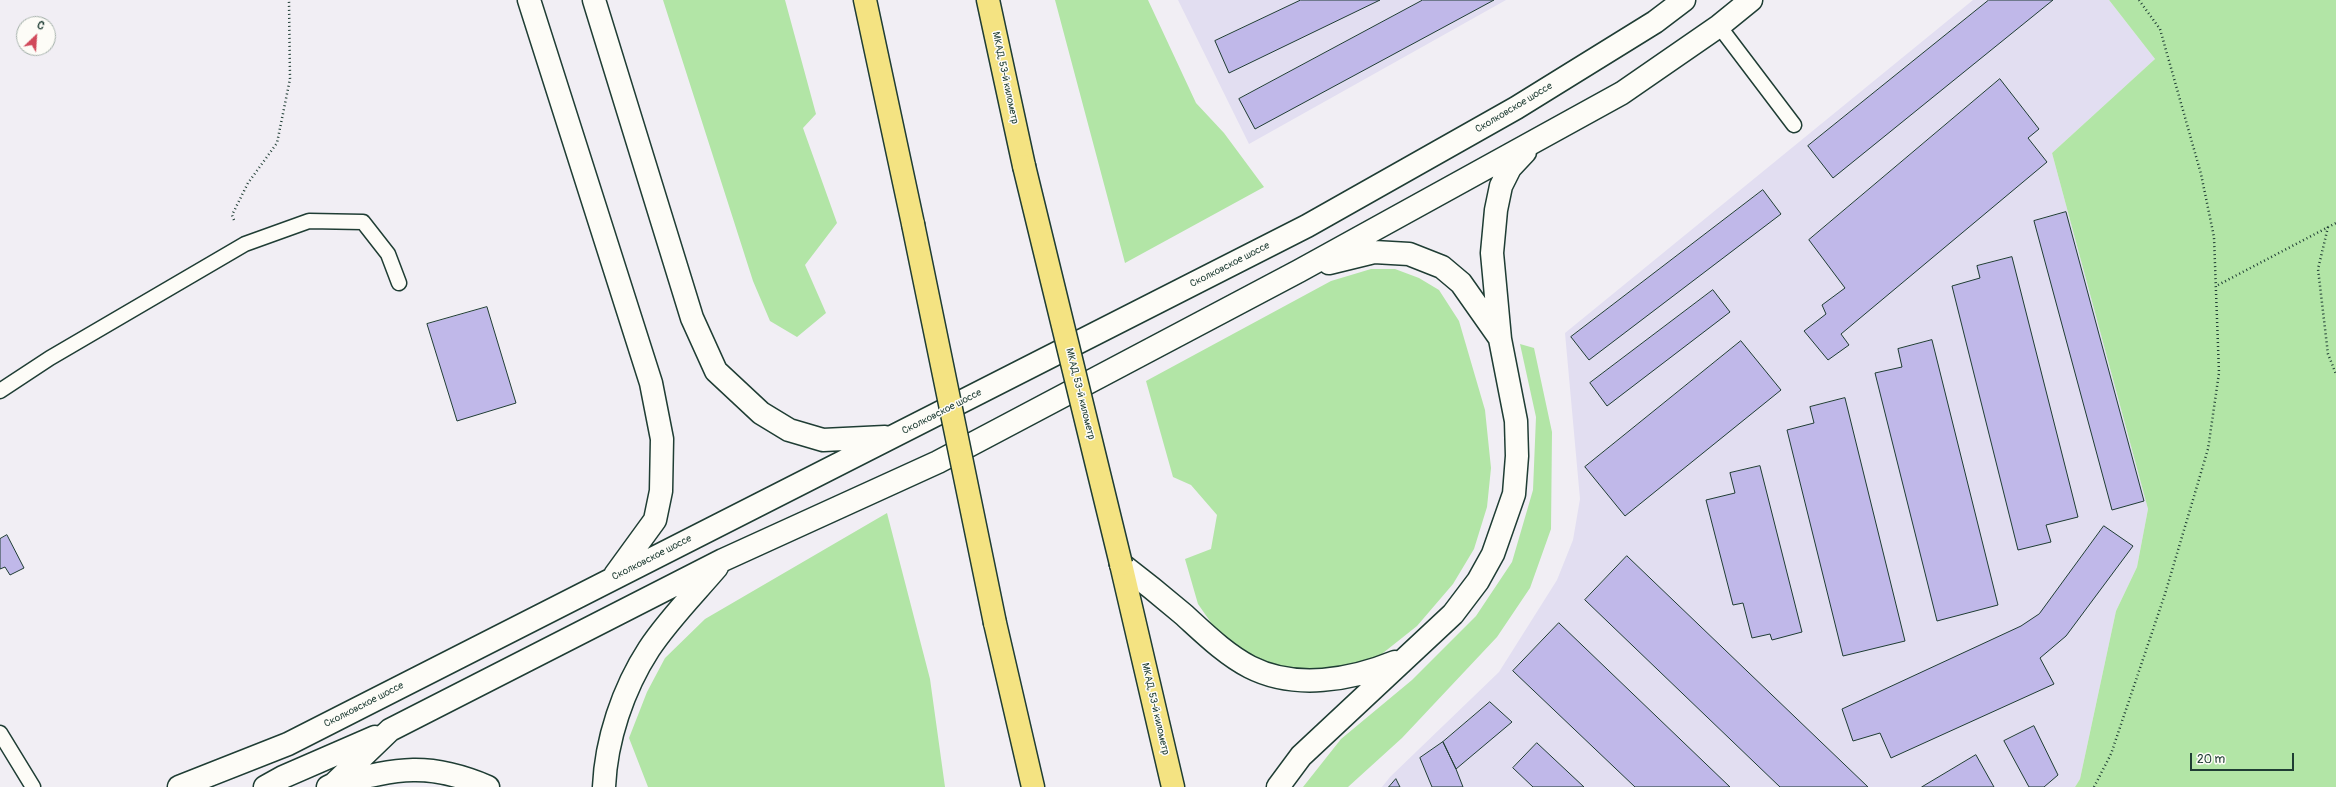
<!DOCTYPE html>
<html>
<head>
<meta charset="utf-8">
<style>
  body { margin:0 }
  #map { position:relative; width:2336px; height:787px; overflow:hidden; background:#f1eef4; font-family:Pangolin,sans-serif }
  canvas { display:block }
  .north { position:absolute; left:16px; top:16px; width:40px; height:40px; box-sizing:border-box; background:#fdfcf7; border:1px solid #a4b0a9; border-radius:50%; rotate:25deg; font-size:11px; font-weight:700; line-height:16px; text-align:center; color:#1f3d34 }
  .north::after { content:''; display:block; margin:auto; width:14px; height:18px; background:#d1495b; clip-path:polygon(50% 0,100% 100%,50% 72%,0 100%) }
  .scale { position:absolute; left:2190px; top:753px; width:104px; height:18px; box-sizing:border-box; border:2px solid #1f3d34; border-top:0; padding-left:5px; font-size:12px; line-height:14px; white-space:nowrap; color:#1f3d34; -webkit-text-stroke:3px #fdfcf7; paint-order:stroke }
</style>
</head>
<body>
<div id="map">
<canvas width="2336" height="787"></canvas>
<div class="north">С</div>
<div class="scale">20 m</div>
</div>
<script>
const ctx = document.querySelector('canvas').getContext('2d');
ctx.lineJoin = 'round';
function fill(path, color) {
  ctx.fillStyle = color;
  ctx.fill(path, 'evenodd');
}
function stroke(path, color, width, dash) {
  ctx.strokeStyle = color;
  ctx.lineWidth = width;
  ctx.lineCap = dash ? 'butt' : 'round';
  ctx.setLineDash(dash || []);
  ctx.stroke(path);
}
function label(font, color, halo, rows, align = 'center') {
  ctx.font = font + ' Pangolin,sans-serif';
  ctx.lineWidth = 3;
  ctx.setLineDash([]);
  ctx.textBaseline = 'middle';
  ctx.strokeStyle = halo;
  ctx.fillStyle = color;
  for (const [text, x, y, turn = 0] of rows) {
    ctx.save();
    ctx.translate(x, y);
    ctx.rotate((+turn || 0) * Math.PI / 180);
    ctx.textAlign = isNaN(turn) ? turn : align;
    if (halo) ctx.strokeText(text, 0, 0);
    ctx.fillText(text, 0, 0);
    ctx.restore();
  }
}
fill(new Path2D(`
  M1178 0H1506L1249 144Z
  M1973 0H2109L2155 59 2052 153 2148 509 2137 567 2116 611 2080 779 2075 787H1382L1390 777 1499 672 1557 580 1573 540 1580 499 1565 333Z`), '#e2def1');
fill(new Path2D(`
  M663 0H785L816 114 803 128 837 223 805 265 826 313 797 337 770 321 753 281Z
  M1055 0H1148L1196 103 1224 133 1264 187 1125 263Z
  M2109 0H2336V787H2075L2080 779 2116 611 2137 567 2148 509 2052 153 2155 59Z
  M1371 269H1395L1419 278 1439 290 1459 321 1485 410 1491 468 1487 507 1474 549 1453 584 1417 626 1378 657 1336 674 1292 675 1228 647 1198 604 1185 559 1211 549 1217 515 1191 485 1173 477 1146 381 1331 281Z
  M1520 344 1534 348 1552 432 1551 529 1530 588 1497 637 1402 738 1348 787H1303L1341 739 1412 680 1476 616 1512 562 1533 490 1536 417Z
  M887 513 930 679 945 787H648L629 738 647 692 665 658 705 619Z`), '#b2e5a6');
const building = new Path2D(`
  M1301 0H1380L1229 73 1215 41Z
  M1423 0H1494L1255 129 1239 99Z
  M1989 0H2053L1833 178 1808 146Z
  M2000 79 2039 129 2028 138 2047 162 1841 334 1849 345 1828 360 1804 331 1826 314 1822 305 1845 288 1809 240Z
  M1763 190 1781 214 1589 360 1571 337Z
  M2066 212 2144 501 2112 510 2034 221Z
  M2012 257 2078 517 2046 525 2051 542 2018 550 1952 286 1980 278 1977 266Z
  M1713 290 1730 312 1607 406 1590 383Z
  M487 307 516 403 457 421 427 324Z
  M1932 340 1998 605 1937 621 1875 373 1902 367 1898 349Z
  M1741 341 1781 390 1625 516 1585 467Z
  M1845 398 1905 641 1843 656 1787 430 1814 423 1810 407Z
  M1760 466 1802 632 1772 640 1770 634 1752 638 1743 603 1733 605 1706 500 1735 493 1730 473Z
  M2104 526 2133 546 2066 636 2040 658 2054 684 1891 758 1880 733 1853 741 1842 709 2021 626 2039 614Z
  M7 535 24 568 10 575 5 567 0 569V539Z
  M1627 556 1868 787H1780L1585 600Z
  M1559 623 1730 787H1635L1513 671Z
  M1490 702 1512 722 1456 769 1443 742Z
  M2034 726 2058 775 2044 787H2029L2004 741Z
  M1443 742 1456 769 1463 787H1432L1420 758Z
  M1537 743 1584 787H1533L1513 768Z
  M1976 755 1994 787H1922Z
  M1396 779 1400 787H1389Z`);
fill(building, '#c0b8e9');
stroke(building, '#1f3d34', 1);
const lane = new Path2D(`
  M1719 26 1794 125
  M0 391 50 358 245 244 309 221 363 222 388 254 399 283
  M0 733 33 787`);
const secondary = new Path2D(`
  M529 0 651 383 662 439 661 491 655 520 615 575
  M594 0 692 318 716 371 761 413 789 430 823 440 885 437
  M1329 263 1374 252 1409 254 1442 267 1461 283 1499 337
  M1121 564C1142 580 1163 597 1183 614 1204 633 1225 654 1250 667 1295 690 1351 680 1395 662
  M335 784C397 769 427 761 488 787
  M179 787 288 744 1307 226 1516 108 1655 22 1684 0
  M265 787 283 777 375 737
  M328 787 334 784 390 730 723 560 938 462 1299 271 1622 93 1719 26 1751 0
  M604 787C606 740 623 689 649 649 668 620 694 594 717 567
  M1278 787 1301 756 1453 614 1478 581 1493 554 1514 494 1517 456 1516 421 1500 339 1492 253 1496 210 1501 186 1510 168 1525 152`);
const highway = new Path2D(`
  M865 0 913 224
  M988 0 1024 166
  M1121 564 1173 787
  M995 623 1033 787`);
stroke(lane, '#1f3d34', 17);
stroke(secondary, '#1f3d34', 25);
stroke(highway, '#1f3d34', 25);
stroke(new Path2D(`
  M234 220 232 215 248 183 277 143 290 79 289 0
  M2328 227 2318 269 2328 354 2336 374
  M2218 285 2336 223
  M2094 787 2111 754 2165 594 2208 449 2219 373 2214 237 2201 174 2160 29 2139 0`), '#1f3d34', 2.5, [1, 3]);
stroke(lane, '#fdfcf7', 14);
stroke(secondary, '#fdfcf7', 22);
stroke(highway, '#f4e382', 22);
const highwayBridge = new Path2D(`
  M1024 166 1121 564
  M913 224 995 623`);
stroke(highwayBridge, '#1f3d34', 25, []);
stroke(highwayBridge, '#f4e382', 22);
label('10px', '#1f3d34', '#fdfcf7', [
  ["МКАД, 53-й километр",1005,78,78],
  ["Сколковское шоссе",1514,108,-31],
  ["Сколковское шоссе",1230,265,-27],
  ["МКАД, 53-й километр",1080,394,76],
  ["Сколковское шоссе",942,412,-27],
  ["Сколковское шоссе",652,558,-27],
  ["Сколковское шоссе",364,705,-27],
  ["МКАД, 53-й километр",1155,709,77]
]);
</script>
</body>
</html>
